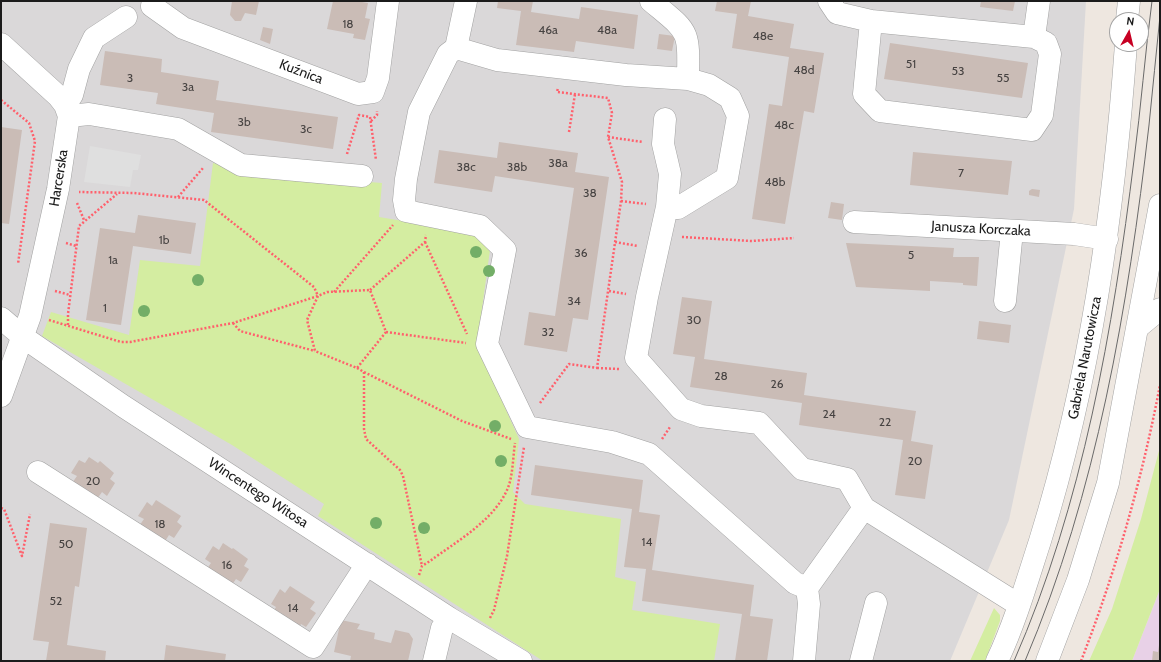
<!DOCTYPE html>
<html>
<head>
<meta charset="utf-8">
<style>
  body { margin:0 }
  #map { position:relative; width:1161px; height:662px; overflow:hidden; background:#eee7e0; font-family:Cabin,sans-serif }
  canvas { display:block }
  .frame { position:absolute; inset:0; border:2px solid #1b1b1b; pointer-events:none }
  .north { position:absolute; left:1109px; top:12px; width:40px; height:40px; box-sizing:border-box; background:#fff; border:1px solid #a4a4a4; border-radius:50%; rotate:8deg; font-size:11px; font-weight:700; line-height:16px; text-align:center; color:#1b1b1b }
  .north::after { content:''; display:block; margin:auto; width:14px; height:18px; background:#c70023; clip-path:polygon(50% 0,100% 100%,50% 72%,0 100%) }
</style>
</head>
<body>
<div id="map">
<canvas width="1161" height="662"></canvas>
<div class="frame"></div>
<div class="north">N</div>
</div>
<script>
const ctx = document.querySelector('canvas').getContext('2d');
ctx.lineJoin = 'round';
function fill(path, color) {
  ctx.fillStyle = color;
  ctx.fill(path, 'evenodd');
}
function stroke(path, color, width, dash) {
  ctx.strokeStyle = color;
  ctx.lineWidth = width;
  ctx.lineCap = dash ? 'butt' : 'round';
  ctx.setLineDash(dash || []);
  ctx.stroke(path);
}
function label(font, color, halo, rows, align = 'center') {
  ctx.font = font + ' Cabin,sans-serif';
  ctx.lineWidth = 3;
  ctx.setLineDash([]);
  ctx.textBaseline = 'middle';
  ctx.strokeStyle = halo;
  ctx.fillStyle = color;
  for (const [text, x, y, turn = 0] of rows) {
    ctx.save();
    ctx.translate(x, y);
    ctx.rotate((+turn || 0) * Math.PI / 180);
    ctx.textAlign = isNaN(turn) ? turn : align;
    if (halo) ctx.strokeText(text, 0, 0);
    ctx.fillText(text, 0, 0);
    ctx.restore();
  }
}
fill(new Path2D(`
  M1 1H1086L1074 209 1009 520 950 661H1Z`), '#dad8d9');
fill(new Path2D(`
  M1160 589V661H1132Z`), '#e8d1e7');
fill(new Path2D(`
  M213 163 254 173 382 183 379 217 474 233 490 250 477 345 519 439 513 492 525 504 621 519 615 577 636 582 632 610 720 624 714 661H543L318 516 324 504 232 445 42 336 51 312 129 335 140 260 200 266Z
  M1160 447V589L1132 661H1089L1112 609 1141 519Z
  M994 608 1000 615V621L985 661H970Z`), '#d4eda1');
fill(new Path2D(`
  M90 146 141 155 138 170H133L130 187 84 182Z`), '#dfdfdf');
fill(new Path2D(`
  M232 1H259L256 15 245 13 241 21H235L230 15Z
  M333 1H356L368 3 365 18 370 19 365 40 353 38 354 34 327 29Z
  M498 1H533L531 12 579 19 581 7 638 15 634 49 576 41 574 52 516 45 521 11 497 8Z
  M717 1H751L748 16 794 24 790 48 824 53 814 113 804 111 785 224 752 219 769 104 782 106 789 57 732 48 737 14 715 11Z
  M981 1H1015L1013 11 980 7Z
  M263 27 273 29 270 44 260 40Z
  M659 34 675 36 672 51 657 49Z
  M890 43 1028 63 1022 98 884 79Z
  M105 51 162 59 161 72 219 81 216 100 338 117 333 149 211 132 214 113 156 104 158 93 100 85Z
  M1 127 22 130 9 224 1 223Z
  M499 142 578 153 575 172 609 177 588 320 573 318 567 352 524 345 529 312 555 316 574 188 495 176 492 192 434 183 439 150 497 158Z
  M913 152 1012 161 1008 195 910 185Z
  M1032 189 1040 190 1039 197 1029 195V191Z
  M831 202 844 204 842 220 828 218Z
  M138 215 196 223 191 254 133 246 121 325 86 320 100 228 135 233Z
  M846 243 954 248 953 257H979L977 286 963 285V283L930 281V291L856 287Z
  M682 297 712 301 704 359 807 373 804 395 916 411 911 441 933 445 925 499 895 495 903 440 799 425 802 403 690 387 695 357 673 354Z
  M979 321 1011 325 1009 343 977 339Z
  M89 457 98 463 100 461 114 473 110 479 115 483 107 496 102 492 95 502 70 486 77 476 71 473 79 460 85 463Z
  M535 465 643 480 639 512 660 515 652 570 754 585 750 616 773 619 767 661H735L742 614 642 601 646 569 624 567 632 509 531 495Z
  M156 500 181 516 177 522 182 526 174 538 169 535 162 546 137 529 144 519 138 516 147 502 152 506Z
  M50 523 87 528 79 587 75 586 67 645 106 651 105 661H46L49 642 33 640Z
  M223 543 232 549 233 548 248 559 244 566 249 569 241 582 236 579 229 589 204 573 211 563 205 559 213 546 219 550Z
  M290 586 315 602 310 609 316 613 306 627 301 624 296 632 271 615 276 607 271 604 280 589 285 593Z
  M341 620 360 624 357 629 375 633 374 639 391 643 395 630 409 633 413 639 408 661H350L351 656 334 652Z
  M166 645 226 654 225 661H164Z
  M1159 645 1160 661H1152L1153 651 1158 652Z`), '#cabcb6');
const minor = new Path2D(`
  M153 1 152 6 183 28 358 94 373 92 378 78 388 1
  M651 1C689 33 689 28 688 79
  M829 1 837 13 871 21 1034 37 1046 43 1050 54 1042 115 1032 130 880 111 864 94 871 21
  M1127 20 1129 1
  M1034 37 1039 1
  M1 44 58 96 65 105 69 116 58 189 30 316 1 396
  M456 48 466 1
  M65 105 72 95 79 69 94 38 126 17
  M69 116 89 114 178 129 241 165 362 176
  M665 119 663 144 670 174 667 207
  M854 222 1074 234 1107 239
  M1005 301 1012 231
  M1 318 23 337 123 406 449 618 521 661
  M1137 328 1160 309
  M38 472 313 647 367 564
  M864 508 807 588 795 583 649 454 612 442 527 427 487 344 505 250 480 226 406 211 404 200 406 179 419 112 448 54 456 48 497 60 626 75 688 79 709 85 730 98 738 116 727 178 678 208 667 207 647 297 636 358 681 409 701 416 759 423 802 469 847 479 864 508 1019 605
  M434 661 442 628 449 618
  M804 661 809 604 807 588
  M861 661 876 603
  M997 661C1015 623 1027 581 1040 541 1090 380 1114 212 1126 44
  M1047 661 1078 580 1108 483 1160 205`);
stroke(minor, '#a2a2a2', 23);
stroke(new Path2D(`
  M1 100 29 123 35 141 18 264
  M371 121 377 115V111
  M569 132 575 94
  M608 137 643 142
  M347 154 359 115 370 117 376 160
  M178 197 203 168
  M621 201 646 204
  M77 203 84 220
  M682 237 752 241 794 238
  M425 242 467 334
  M615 242 638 246
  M66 243 76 246
  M370 290 425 242 426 235
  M55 291 70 295
  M609 291 626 294
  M334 292 393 225
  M49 320 121 342H130L233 323 318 296 327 292 370 290 386 332 357 368 315 351 307 320 318 296 314 287 204 200 134 193 79 192
  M233 323 240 331 315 351
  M68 325V314L79 226 117 194
  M386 332 466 343
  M357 368 364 372V429L366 439 400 470 403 476 422 566
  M597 368 619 369
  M364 372 462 421 511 439
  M540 403 569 364 597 368 621 201 622 182 608 137 612 113 608 98 557 92 558 88
  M662 439 670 427
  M1 508 4 509 22 556 30 514
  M419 575 422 566 430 561C457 541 497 519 509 485 513 472 513 457 515 443
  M490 618 494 610 507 556 524 447
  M1081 661C1116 571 1142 479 1160 385`), '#ff606c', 2.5, [2, 2]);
stroke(minor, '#fff', 22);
stroke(new Path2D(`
  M1014 661C1083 504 1113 329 1134 160 1141 107 1145 54 1152 1
  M1025 661C1097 492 1128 307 1149 125 1153 89 1156 52 1160 16`), '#696969', 1);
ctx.fillStyle = '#73ae67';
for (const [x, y] of [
  [476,252],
  [489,271],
  [198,280],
  [144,311],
  [495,426],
  [501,461],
  [376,523],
  [424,528]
]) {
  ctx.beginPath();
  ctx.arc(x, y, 6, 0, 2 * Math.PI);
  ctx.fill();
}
label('12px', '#474342', null, [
  ["18",348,24],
  ["46a",548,30],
  ["48a",607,30],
  ["48e",763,36],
  ["51",911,64],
  ["48d",804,70],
  ["53",958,71],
  ["3",130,78],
  ["55",1003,78],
  ["3a",188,87],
  ["3b",244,122],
  ["48c",784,125],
  ["3c",306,129],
  ["38a",558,163],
  ["38c",466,167],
  ["38b",517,167],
  ["7",961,173],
  ["48b",775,182],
  ["38",590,193],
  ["1b",164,240],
  ["36",581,253],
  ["5",911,255],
  ["1a",113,260],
  ["34",574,301],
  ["1",105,308],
  ["30",694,320],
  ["32",548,332],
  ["28",721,376],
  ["26",777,384],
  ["24",829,414],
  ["22",885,422],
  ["20",915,461],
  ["20",93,481],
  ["18",160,524],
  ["14",647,542],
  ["50",66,544],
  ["16",227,565],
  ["52",56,601],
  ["14",293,608]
]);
label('14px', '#1b1b1b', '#fff', [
  ["Kuźnica",301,72,21],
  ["Harcerska",59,178,-81],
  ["Janusza Korczaka",981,229,3],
  ["Gabriela Narutowicza",1085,358,-79],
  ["Wincentego Witosa",258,493,33]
]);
</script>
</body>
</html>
